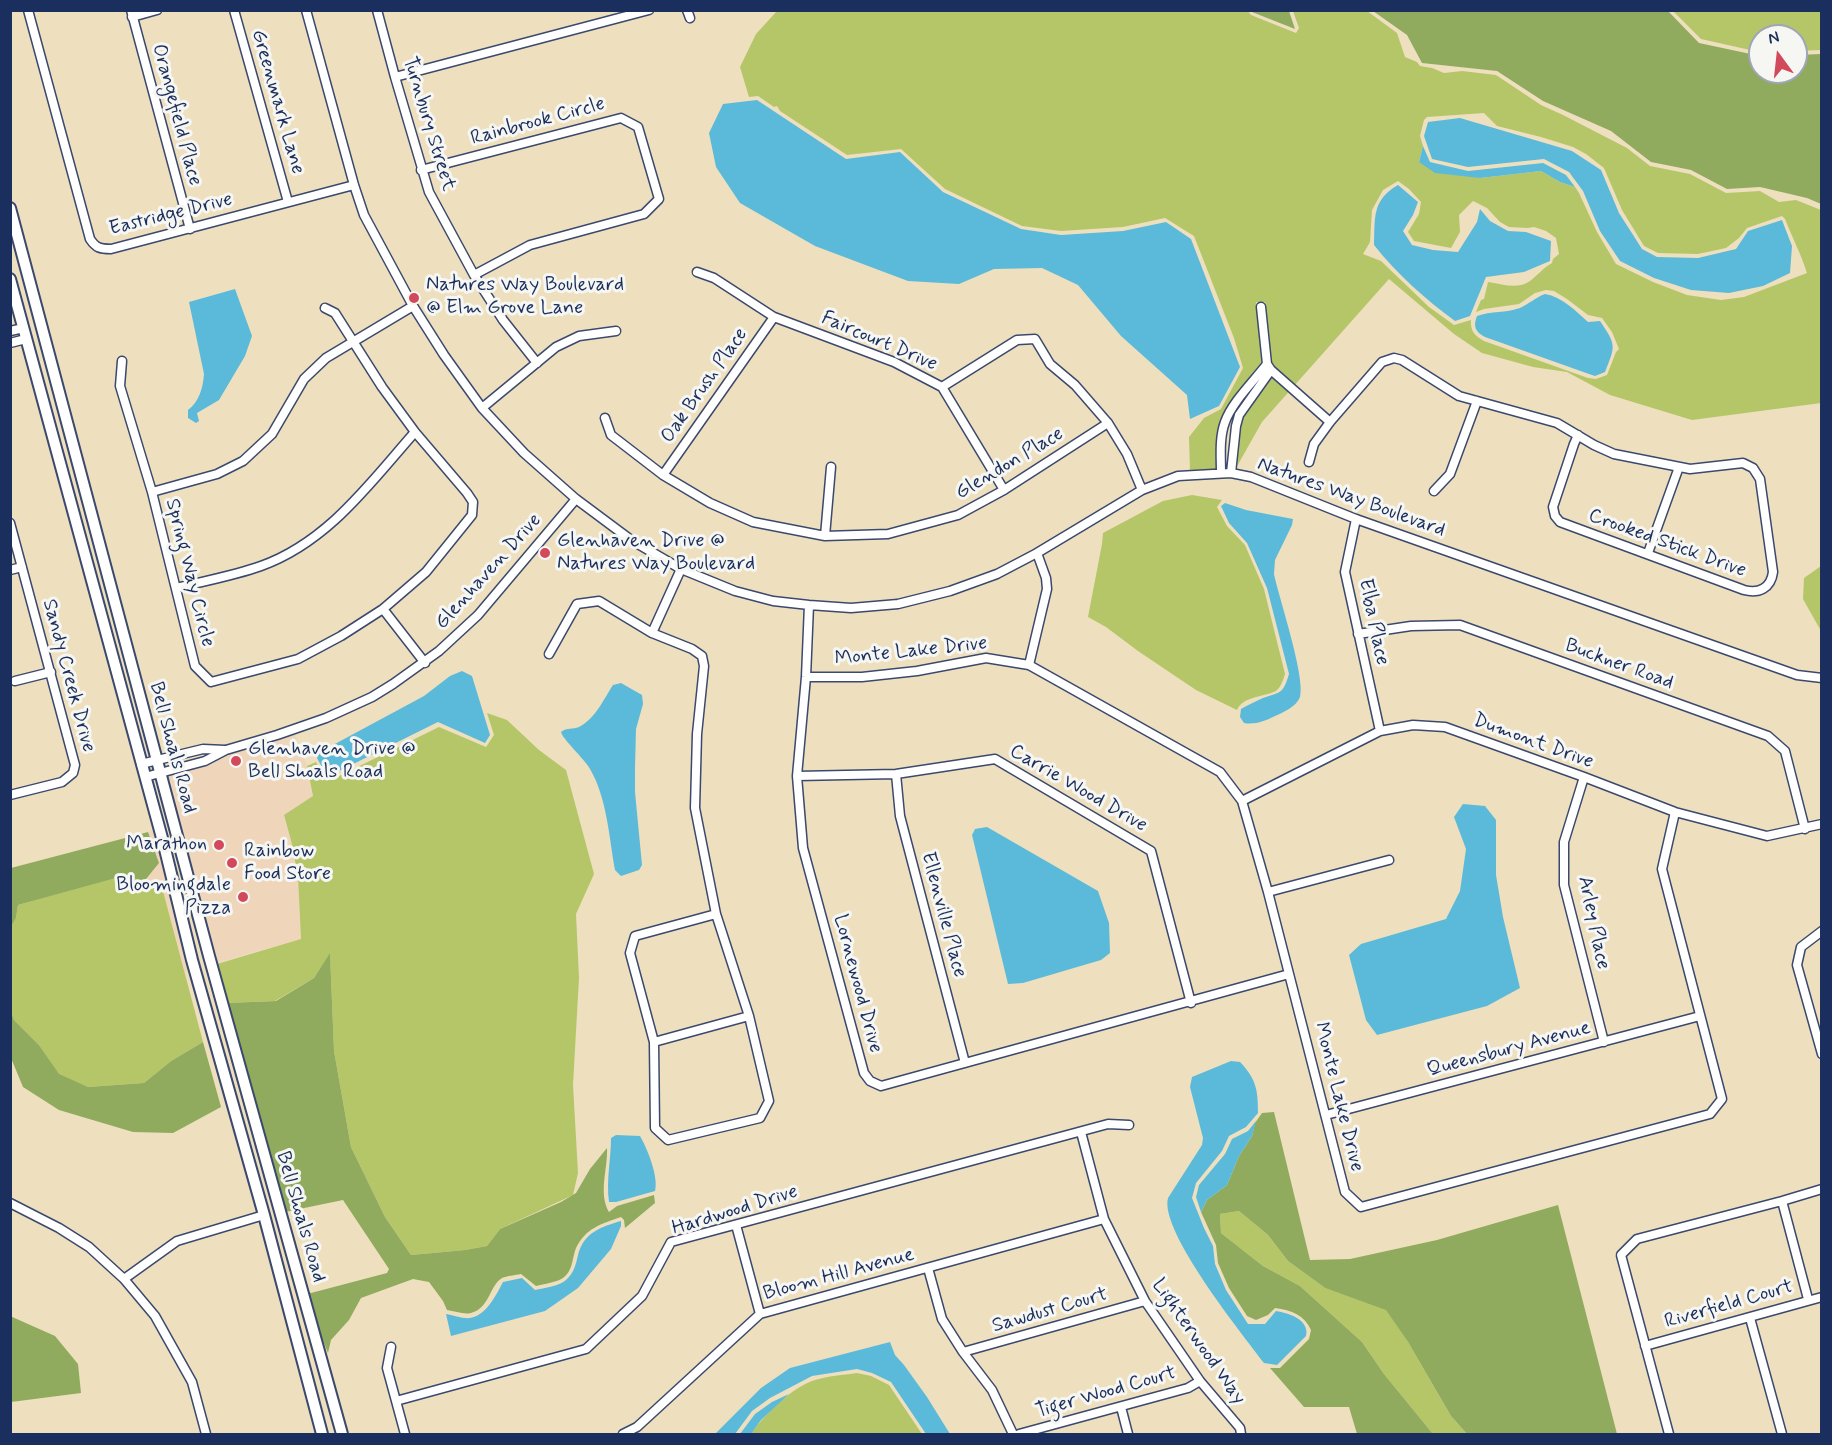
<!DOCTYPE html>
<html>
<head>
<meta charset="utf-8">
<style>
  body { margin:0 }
  #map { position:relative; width:1832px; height:1445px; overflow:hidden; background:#eedfbf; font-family:Mynerve,sans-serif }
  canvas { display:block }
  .frame { position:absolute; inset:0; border:12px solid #1b2f5e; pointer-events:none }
  .north { position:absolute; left:1748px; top:24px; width:60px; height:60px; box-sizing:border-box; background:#f6f6f2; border:2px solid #9ea6b7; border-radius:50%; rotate:345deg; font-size:16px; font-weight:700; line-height:24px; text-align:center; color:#1b2f5e }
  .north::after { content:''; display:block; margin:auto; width:21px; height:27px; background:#d1495b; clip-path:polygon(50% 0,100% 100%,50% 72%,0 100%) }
</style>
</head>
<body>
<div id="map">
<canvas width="1832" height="1445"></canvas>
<div class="frame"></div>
<div class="north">N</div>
</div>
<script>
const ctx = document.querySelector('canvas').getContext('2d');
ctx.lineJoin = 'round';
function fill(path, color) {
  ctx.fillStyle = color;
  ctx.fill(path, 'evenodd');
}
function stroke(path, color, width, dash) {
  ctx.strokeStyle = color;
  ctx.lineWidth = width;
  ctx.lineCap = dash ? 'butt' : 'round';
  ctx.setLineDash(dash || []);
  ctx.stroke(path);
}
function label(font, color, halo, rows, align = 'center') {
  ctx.font = font + ' Mynerve,sans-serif';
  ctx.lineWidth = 6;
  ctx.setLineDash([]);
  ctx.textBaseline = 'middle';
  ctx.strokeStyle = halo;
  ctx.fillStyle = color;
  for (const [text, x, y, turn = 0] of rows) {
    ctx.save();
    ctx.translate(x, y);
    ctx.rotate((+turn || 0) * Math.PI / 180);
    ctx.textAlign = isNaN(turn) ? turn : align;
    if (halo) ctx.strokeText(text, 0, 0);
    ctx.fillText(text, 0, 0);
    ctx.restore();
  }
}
fill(new Path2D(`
  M295 734 307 766 313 796 284 816 292 844 298 877 301 939 209 965 157 779 206 765 230 753Z
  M162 827 201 968 185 972 163 891 142 884 159 863 148 832Z`), '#efd6bb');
fill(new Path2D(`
  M1247 10 1251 15 1296 33 1299 28 1293 11H1367L1397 33 1405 57 1417 62 1420 66 1432 68 1444 73 1462 71 1496 75 1541 105 1563 115 1627 148 1650 166 1690 174 1726 193 1760 191 1779 202 1796 200 1821 210V403L1692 420 1610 395 1567 372 1533 367 1482 353 1454 334 1389 279 1262 422 1236 468 1240 427 1243 417 1277 370 1270 360 1265 302H1256L1262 363C1249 380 1227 402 1221 422 1216 437 1217 453 1217 469L1190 471 1189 437 1204 418 1221 409 1243 368 1234 338 1194 236 1165 218 1123 227 1061 231 1022 226 945 189 901 149 847 155 780 111 777 106 774 107 758 96 749 97 740 67 756 34 777 11ZM1484 113 1497 126 1541 137 1573 147 1586 154 1604 168 1622 210 1644 246 1658 253 1698 254 1726 248 1739 238 1747 228 1782 216 1785 219C1792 237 1801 254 1807 273L1744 297 1721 300 1687 295 1653 282 1616 264 1597 232 1579 193 1575 187 1560 182 1541 171 1480 178 1419 162 1423 146 1420 136 1424 120 1427 117ZM1398 181 1409 189 1421 202 1419 214 1408 232 1414 241 1451 248 1460 232 1459 215 1473 201 1487 208 1500 222 1509 227 1528 228 1534 227 1546 231 1556 238 1559 254 1553 259 1552 263C1543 268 1538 275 1530 281 1518 290 1501 284 1488 282L1484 299 1481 300 1476 312 1484 309 1519 304 1535 293 1546 290 1554 291 1567 299 1588 315 1602 318 1612 332 1619 349 1616 352 1607 375 1596 379 1588 378 1484 341C1475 336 1470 331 1471 320L1454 325 1429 307 1381 261 1363 254 1370 242 1372 210 1383 190Z
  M1673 11H1821V50L1796 51V36H1760L1759 52 1701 39Z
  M1192 495 1222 500 1217 507 1227 526 1245 545 1264 589 1285 674C1283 680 1281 687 1276 691 1264 697 1243 696 1237 710L1196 690 1138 651 1106 627 1088 617 1102 544 1103 533 1163 501Z
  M1821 566V631L1803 599 1804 578Z
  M487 713 507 720 539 750 566 770 594 874 576 914 579 978 573 1085 578 1173 573 1195 500 1229 487 1246 465 1250 411 1255 385 1217 351 1147 334 1051 330 954 314 978 275 1001 227 1003 217 964 301 939 298 877 292 844 284 815 313 796 307 766 316 762 321 773 328 780H331L439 727 486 747 494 735Z
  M130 873 143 884 163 891 203 1042 171 1061 144 1083 88 1087 59 1075 39 1045 14 1020 11 1012 10 926 16 918 18 905Z
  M1239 1211 1268 1235 1288 1261 1325 1288 1386 1309 1408 1342 1451 1416 1467 1434H1433L1384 1374 1362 1342 1300 1286 1263 1266 1221 1233 1220 1214Z
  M857 1373 871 1376 889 1385 922 1434H751C764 1415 792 1387 815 1380 828 1376 843 1375 857 1373Z`), '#b5c669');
fill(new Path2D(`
  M1252 11H1289L1295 29 1252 12Z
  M1373 11H1668L1699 43 1760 56V72H1796V55L1821 54V204L1807 198 1760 187 1727 189 1691 170 1651 162 1611 131 1543 101 1497 71 1422 63 1407 35Z
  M148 832 159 863 142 884 130 874 18 905 16 918 11 926V868Z
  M330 953 334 1051 351 1147 385 1217 411 1255 465 1250 487 1246 500 1229 561 1202 576 1193 590 1169 607 1148C608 1169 598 1193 609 1212L617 1206 654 1195 655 1203 625 1228 624 1220 621 1217C601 1224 586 1228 576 1248 572 1258 573 1271 563 1278 557 1282 544 1284 536 1286L521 1274C515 1275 507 1276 502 1278 489 1286 490 1308 471 1313 464 1315 455 1311 447 1310L443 1301 429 1282 413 1279 361 1298 349 1320 331 1340 328 1353 299 1281 307 1291 311 1293 387 1273 389 1269 343 1200 280 1213 227 1003 276 1001 314 978Z
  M11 1012 14 1020 39 1045 59 1074 88 1087 144 1083 171 1061 203 1042 221 1107 173 1133 133 1132 59 1110 23 1087 11 1058Z
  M1274 1112 1310 1260 1350 1259 1437 1240 1558 1205 1617 1434H1467L1451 1416 1408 1342 1386 1310 1325 1288 1288 1261 1268 1235 1239 1211 1220 1214 1221 1233 1263 1266 1300 1286 1362 1342 1384 1374 1433 1434H1357L1349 1407H1304L1270 1368H1280L1309 1339 1311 1330C1304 1315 1292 1310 1275 1308L1268 1315 1256 1320 1247 1316 1229 1288 1218 1263 1216 1245 1201 1212 1207 1200 1227 1185 1239 1156 1252 1136 1255 1123 1262 1113Z
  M10 1316 55 1336 78 1364 81 1393 11 1402Z`), '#90ab5d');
fill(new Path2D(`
  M757 100 846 159 900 152 943 192 1021 229 1061 235 1123 231 1166 222 1191 239 1240 367 1219 406 1190 419 1187 395 1121 336 1078 285 1042 268 994 269 959 284 908 281 815 246 740 203 716 167 709 133 723 104Z
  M1460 118 1572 151 1601 170 1619 213 1642 249 1657 257 1698 258 1736 249 1748 231 1782 220 1792 246 1790 273 1763 286 1729 293 1691 290 1654 278 1620 261 1600 231 1583 191 1569 172 1544 159 1468 167 1432 159 1424 136 1428 122Z
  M1423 146 1430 162 1468 171 1543 163 1566 175 1575 187 1560 182 1541 171 1480 178 1435 173 1419 162Z
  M1398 185 1418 202 1413 215 1403 231 1412 245 1433 250 1458 252 1477 222 1480 209 1490 221 1508 231 1526 232 1551 241 1550 261 1524 272 1486 277 1470 316 1455 321C1426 300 1396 273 1374 245 1375 217 1372 200 1398 185Z
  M235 289 252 336 245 356 219 400 197 413 199 421 196 423 188 418V410C199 402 203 388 204 374L189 302Z
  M1545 294C1562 297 1576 311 1588 322L1600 321C1616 345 1616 345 1605 372L1595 376 1589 374 1485 337C1475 332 1473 326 1477 316 1491 311 1506 313 1520 308 1529 304 1536 297 1545 294Z
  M1225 503 1246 510 1293 519 1292 525 1275 560 1274 574C1279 598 1306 678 1300 697 1296 707 1284 712 1275 716 1265 721 1255 725 1244 723L1240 717 1241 709C1248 705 1256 701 1263 698 1281 692 1283 694 1289 674L1267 588 1247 543 1229 523 1221 506Z
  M462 671 472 676 490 735 485 743 438 722 329 776 324 771 317 758 320 752 424 696 450 676Z
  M621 683 642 695 643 704 636 729 635 768V792L642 865 639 870 621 876 615 870C609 837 607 798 590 769 584 758 563 740 561 732 567 727 573 730 579 727 596 718 603 700 613 685Z
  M1463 804 1485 806 1496 820V875L1503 917 1520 988 1487 1006 1377 1035 1366 1020 1349 955 1361 944 1446 919 1460 891 1466 849 1454 817Z
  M987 827 1098 891 1109 923 1110 953 1101 960 1023 983 1008 984 972 835 975 829Z
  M1231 1061 1240 1062C1256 1079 1258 1089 1258 1113L1246 1127 1229 1136 1222 1151 1196 1183 1192 1198 1204 1228 1213 1246 1215 1264 1226 1290 1248 1324H1265L1276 1311C1289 1313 1310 1320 1306 1336L1277 1365 1264 1363C1243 1335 1159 1231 1168 1198L1202 1145 1203 1138 1190 1087 1192 1077Z
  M1256 1121 1252 1136 1239 1156 1227 1185 1207 1200 1201 1212 1196 1197 1199 1185 1225 1154 1232 1139 1248 1131Z
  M616 1135 640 1136C647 1148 659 1177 655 1191L616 1202H609C606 1181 611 1159 611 1138Z
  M621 1221V1226L611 1249 578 1288 545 1311 451 1336 446 1314C453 1315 463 1319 470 1318 487 1315 496 1295 503 1282L522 1278 535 1290C544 1288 560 1286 566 1280 574 1273 576 1264 578 1255 584 1232 601 1227 621 1221Z
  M890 1342 895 1355 904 1365 927 1397 950 1434H926L891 1382 872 1373 857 1369 812 1376 770 1398 752 1411 735 1434H715L761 1388 790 1368Z
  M789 1394 761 1420 751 1434H740L755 1414 772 1402Z`), '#5bbad9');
const minor = new Path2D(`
  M28 10 90 239C96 248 100 249 111 249L354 185
  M131 10 190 229
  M234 10 288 202
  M306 10 354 185 364 215 413 306 444 355 482 408 524 453 576 499 631 540 681 569 735 591 773 601 809 605 851 608 898 604 950 591 997 574 1037 553 1142 490 1178 476 1231 473 1251 477 1356 519 1797 675 1822 678
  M377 10 395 77 429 192 474 275 503 320 537 363
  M687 10 690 18
  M132 17 157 10
  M395 77 649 10
  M421 170 621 118 638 127 659 199 644 214 530 245 474 275
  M697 272 714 278 774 317 894 362 942 387 1004 490
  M1261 307 1267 364 1271 370 1330 422
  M10 331 24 328
  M10 343 26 339
  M122 361 120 386 152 492 195 666 211 682 298 659 341 636 383 609 426 572 472 515 473 502 467 493 415 432 382 387 335 313 325 308
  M942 387 1017 340 1035 339 1050 364 1075 385 1108 423 1127 454 1142 490
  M482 408 556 347 579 336 616 331
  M605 418 611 435 663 475 710 503 753 522 825 536 888 534 958 515 1004 490 1108 423
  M1309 462 1314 444 1330 422 1382 362 1394 358 1402 360 1459 396 1557 423 1594 445 1614 454 1690 469 1743 463 1753 468 1760 479 1773 572C1771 588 1759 594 1744 590L1560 522 1555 516 1553 507 1574 444 1578 435
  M1221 473C1221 457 1219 438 1225 422 1232 402 1254 381 1267 364
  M1231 473 1236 426 1239 415 1271 370
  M663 475 774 317
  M1434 491 1450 474 1477 401
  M152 492 217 474 243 461 272 434 304 379 326 358 413 306
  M1356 519 1345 572 1380 731
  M10 523 75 765 73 773 62 782 10 795
  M825 536 831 467
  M1648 553 1679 467
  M10 570 22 567
  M176 588C204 581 233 576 261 566 328 542 370 483 415 432
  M809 605 806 677 797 776 803 848 864 1073 870 1081 881 1086 1289 974
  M383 609 425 663
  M652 633 681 569
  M1358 634 1411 626 1460 625 1768 736 1785 751 1805 829
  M549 654 577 604 599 601 652 633 692 649 702 656 704 666 697 734 695 808 716 914 749 1016 769 1101 760 1118 668 1140 655 1128 654 1042 630 953 635 936 716 914
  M1029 665 1047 589 1046 578 1037 553
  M806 677H862L917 671 986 658 1029 665 1220 772 1242 801 1268 892 1345 1192 1361 1207 1710 1114 1722 1099 1662 869 1675 812
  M15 681 51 672
  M141 764 203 749 225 750
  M896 774 900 816 965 1063
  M797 776 896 774 995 759 1151 851 1191 1003
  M145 777 205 761 226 750 277 735 326 718 372 697 393 684 439 651 478 615 576 499
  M1584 777 1564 842V885L1604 1042
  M1242 801 1380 731 1413 725 1445 727 1584 777 1675 812 1767 836 1822 824
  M1268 892 1389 860
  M1822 931 1801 947 1797 965 1822 1054
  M654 1042 749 1016
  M1326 1115 1700 1016
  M1081 1132 1104 1219 1145 1301 1200 1381 1240 1428 1241 1434
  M1782 1201 1808 1299
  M10 1203 59 1228 89 1247 124 1279 155 1316 192 1382 206 1434
  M736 1225 760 1314
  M928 1268 942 1319 963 1352 992 1390 1013 1434
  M124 1279 177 1241 264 1215
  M1750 1318 1782 1434
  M1645 1346 1822 1297
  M391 1347 387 1368 405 1434
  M963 1352 1145 1301
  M396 1401 586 1349 642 1296 671 1242 1108 1124 1129 1125
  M1121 1407 1128 1434
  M623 1434 637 1427 760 1314 1104 1219
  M1019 1434 1188 1388 1200 1381
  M1669 1434 1621 1255 1637 1239 1782 1201 1822 1189`);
const major = new Path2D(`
  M10 208 209 956 342 1434
  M10 279 165 849 192 960 264 1215 322 1434`);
stroke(minor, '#3b496d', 11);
stroke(major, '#3b496d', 14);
stroke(minor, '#fff', 8);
stroke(major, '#fff', 10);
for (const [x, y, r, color] of [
  [414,298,6,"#d1495b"],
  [545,553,6,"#d1495b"],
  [236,761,6,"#d1495b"],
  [219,845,6,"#d1495b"],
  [232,863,6,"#d1495b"],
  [243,897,6,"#d1495b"]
]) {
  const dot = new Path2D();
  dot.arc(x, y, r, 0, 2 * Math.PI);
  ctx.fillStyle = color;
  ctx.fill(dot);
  stroke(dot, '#f6f6f2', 2);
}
label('20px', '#1b2f5e', '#f6f6f2', [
  ["Greenmark Lane",277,102,74],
  ["Orangefield Place",176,115,75],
  ["Rainbrook Circle",538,122,-15],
  ["Turnbury Street",428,124,73],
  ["Eastridge Drive",171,215,-14],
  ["Faircourt Drive",879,342,23],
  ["Oak Brush Place",705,386,-55],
  ["Glendon Place",1010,464,-31],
  ["Natures Way Boulevard",1351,498,20],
  ["Crooked Stick Drive",1667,544,20],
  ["Glenhaven Drive",489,572,-48],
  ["Spring Way Circle",189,573,76],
  ["Elba Place",1373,622,78],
  ["Monte Lake Drive",911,652,-6],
  ["Buckner Road",1619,665,20],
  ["Sandy Creek Drive",68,676,75],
  ["Dumont Drive",1533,742,20],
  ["Bell Shoals Road",172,748,75],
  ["Carrie Wood Drive",1078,789,30],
  ["Ellenville Place",943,915,75],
  ["Arley Place",1593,923,78],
  ["Lornewood Drive",857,984,75],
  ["Queensbury Avenue",1509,1050,-15],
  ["Monte Lake Drive",1338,1097,76],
  ["Hardwood Drive",735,1211,-17],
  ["Bell Shoals Road",300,1217,74],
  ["Bloom Hill Avenue",839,1275,-15],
  ["Riverfield Court",1729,1305,-16],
  ["Sawdust Court",1050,1311,-16],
  ["Lighterwood Way",1198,1342,55],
  ["Tiger Wood Court",1106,1393,-16]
]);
label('20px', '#1b2f5e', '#f6f6f2', [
  ["Natures Way Boulevard",426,286],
  ["@ Elm Grove Lane",426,309],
  ["Glenhaven Drive @",557,542],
  ["Natures Way Boulevard",557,565],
  ["Glenhaven Drive @",248,750],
  ["Bell Shoals Road",248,773],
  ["Marathon",207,845,"right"],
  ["Rainbow",244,852],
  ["Food Store",244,875],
  ["Bloomingdale",231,886,"right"],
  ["Pizza",231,909,"right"]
], 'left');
</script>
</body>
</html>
